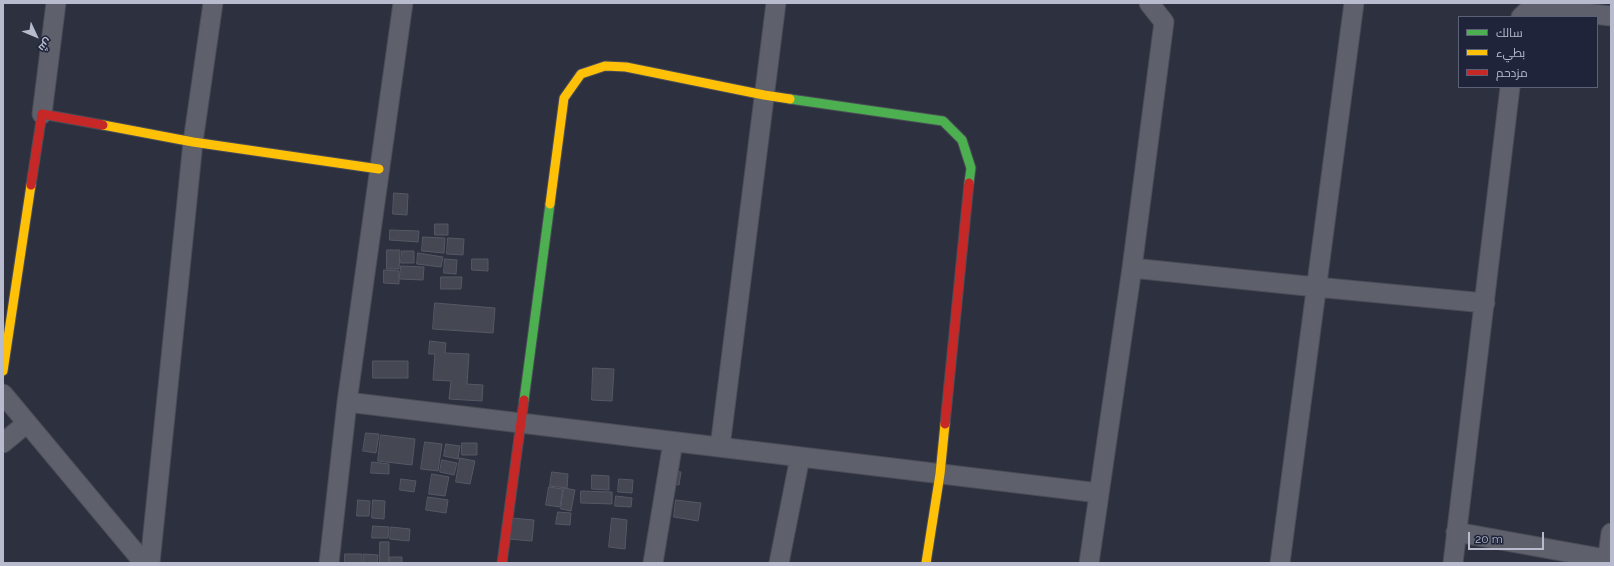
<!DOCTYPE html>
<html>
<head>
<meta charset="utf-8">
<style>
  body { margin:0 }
  #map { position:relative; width:1614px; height:566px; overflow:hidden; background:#2d303e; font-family:Raleway,Cairo,sans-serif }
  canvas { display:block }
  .frame { position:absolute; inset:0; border:4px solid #b8bbce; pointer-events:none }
  .legend { position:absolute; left:1458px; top:16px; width:140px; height:72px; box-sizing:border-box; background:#1f243b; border:1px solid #5c6076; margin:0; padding:5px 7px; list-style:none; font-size:12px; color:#b8bbce }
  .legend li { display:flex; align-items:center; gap:8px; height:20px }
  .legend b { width:20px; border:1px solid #5c6076 }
  .north { position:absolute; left:16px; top:16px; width:40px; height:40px; -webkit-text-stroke:3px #1f243b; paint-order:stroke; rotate:134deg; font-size:11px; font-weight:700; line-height:16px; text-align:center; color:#b8bbce }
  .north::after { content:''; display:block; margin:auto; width:14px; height:18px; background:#b8bbce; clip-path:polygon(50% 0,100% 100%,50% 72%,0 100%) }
  .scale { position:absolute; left:1468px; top:532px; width:76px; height:18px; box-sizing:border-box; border:2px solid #b8bbce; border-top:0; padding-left:5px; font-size:12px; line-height:14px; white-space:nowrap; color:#b8bbce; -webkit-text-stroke:3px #1f243b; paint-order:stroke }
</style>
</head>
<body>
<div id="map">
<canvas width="1614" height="566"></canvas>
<div class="frame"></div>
<ul class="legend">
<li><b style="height:5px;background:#4caf50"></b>سالك</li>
<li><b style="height:5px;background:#ffc107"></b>بطيء</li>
<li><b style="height:5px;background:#c62828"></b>مزدحم</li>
</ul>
<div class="north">ش</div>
<div class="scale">20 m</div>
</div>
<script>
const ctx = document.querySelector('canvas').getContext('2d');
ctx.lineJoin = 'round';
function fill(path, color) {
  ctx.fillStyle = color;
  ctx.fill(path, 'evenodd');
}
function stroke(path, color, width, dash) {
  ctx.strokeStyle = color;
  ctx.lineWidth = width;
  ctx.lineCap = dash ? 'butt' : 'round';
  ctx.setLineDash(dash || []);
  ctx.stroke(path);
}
const building = new Path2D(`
  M394 193 408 194 407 215 393 214Z
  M435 224H448V235H435Z
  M390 230 419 231 418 242 390 240Z
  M423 237 445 238 444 253 422 251Z
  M448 238 464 239 463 255 447 254Z
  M387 250H400L399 269H387Z
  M402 251H414V263H401Z
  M418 253 443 257 441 267 417 264Z
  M445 259 457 260 456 274 444 273Z
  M472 259H488V271L472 270Z
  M401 266 424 267 423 280 400 279Z
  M384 270 399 271V284L384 283Z
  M441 277H462L461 289H441Z
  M435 303 495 308 493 333 433 329Z
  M430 341 446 343 445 353 469 354 467 384 483 385 482 401 449 399 451 381 433 380 435 354H429Z
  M373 361H408V378H373Z
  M593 368 614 369 612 401 592 400Z
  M366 433 379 434 376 453 363 451Z
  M381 435 415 439 412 465 378 461Z
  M425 442 442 444 438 471 421 469Z
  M462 443H477V455H462Z
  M446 444 460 446 458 459 444 456Z
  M460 458 475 461 470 484 456 482Z
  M442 460 457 463 454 475 440 472Z
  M372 462 389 464V474L371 473Z
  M671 471 681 472 679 485 669 483Z
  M552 472 568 474 567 488 550 486Z
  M432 474 449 477 445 496 429 494Z
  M592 475 609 476V490L592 489Z
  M401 479 416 481 414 492 400 490Z
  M619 479 633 480 632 493 618 492Z
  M549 487 563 489 560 507 546 505Z
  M564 488 575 490 571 511 561 509Z
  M581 491 612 492V504L581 503Z
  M616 496 632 498 631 507 615 506Z
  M428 497 448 500 446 513 426 510Z
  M358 500 370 501 369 516H357Z
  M373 500 385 501 384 519 372 518Z
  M676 500 701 503 698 521 674 517Z
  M558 512 571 513 570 525 556 524Z
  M511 518 534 520 532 541 509 539Z
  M612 518 627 520 625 549 609 547Z
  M373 526 389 527 388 538H372Z
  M391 527 410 529 409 541 390 539Z
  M380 542H389V563H380Z
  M345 554H362V563H345Z
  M364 554 378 555 377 563H364Z
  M390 557H402V563H390Z`);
fill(building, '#454853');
stroke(building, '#555865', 1);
const street = new Path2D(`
  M1521 17 1532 7 1611 16
  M42 114 56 3
  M1132 268 1316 287 1485 303
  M3 394 144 563
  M347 402 1099 493
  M3 443 27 423
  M720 447 776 3
  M1456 532 1611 560
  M150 563 193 142 213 3
  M329 563 347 402 403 3
  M653 563 673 442
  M779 563 800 457
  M1089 563 1132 268 1164 22 1149 3
  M1280 563 1354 3
  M1453 563 1510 87
  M1607 563 1611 533`);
const fast = new Path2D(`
  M790 99 943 121 962 140 971 168 969 183
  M524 400 550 204`);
const slow = new Path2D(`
  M103 125 193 142 379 169
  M550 204 564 98 581 74 605 66 626 67 764 95 790 99
  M3 371 31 185
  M926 563 940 474 945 424`);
const jam = new Path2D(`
  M31 185 42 114 103 125
  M945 424 969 183
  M502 563 524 400`);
stroke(street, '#4a4c57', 21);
stroke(fast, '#4a4c57', 11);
stroke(slow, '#4a4c57', 11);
stroke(jam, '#4a4c57', 11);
stroke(street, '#5e606b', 19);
stroke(fast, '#4caf50', 9);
stroke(slow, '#ffc107', 9);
stroke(jam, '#c62828', 9);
</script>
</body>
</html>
